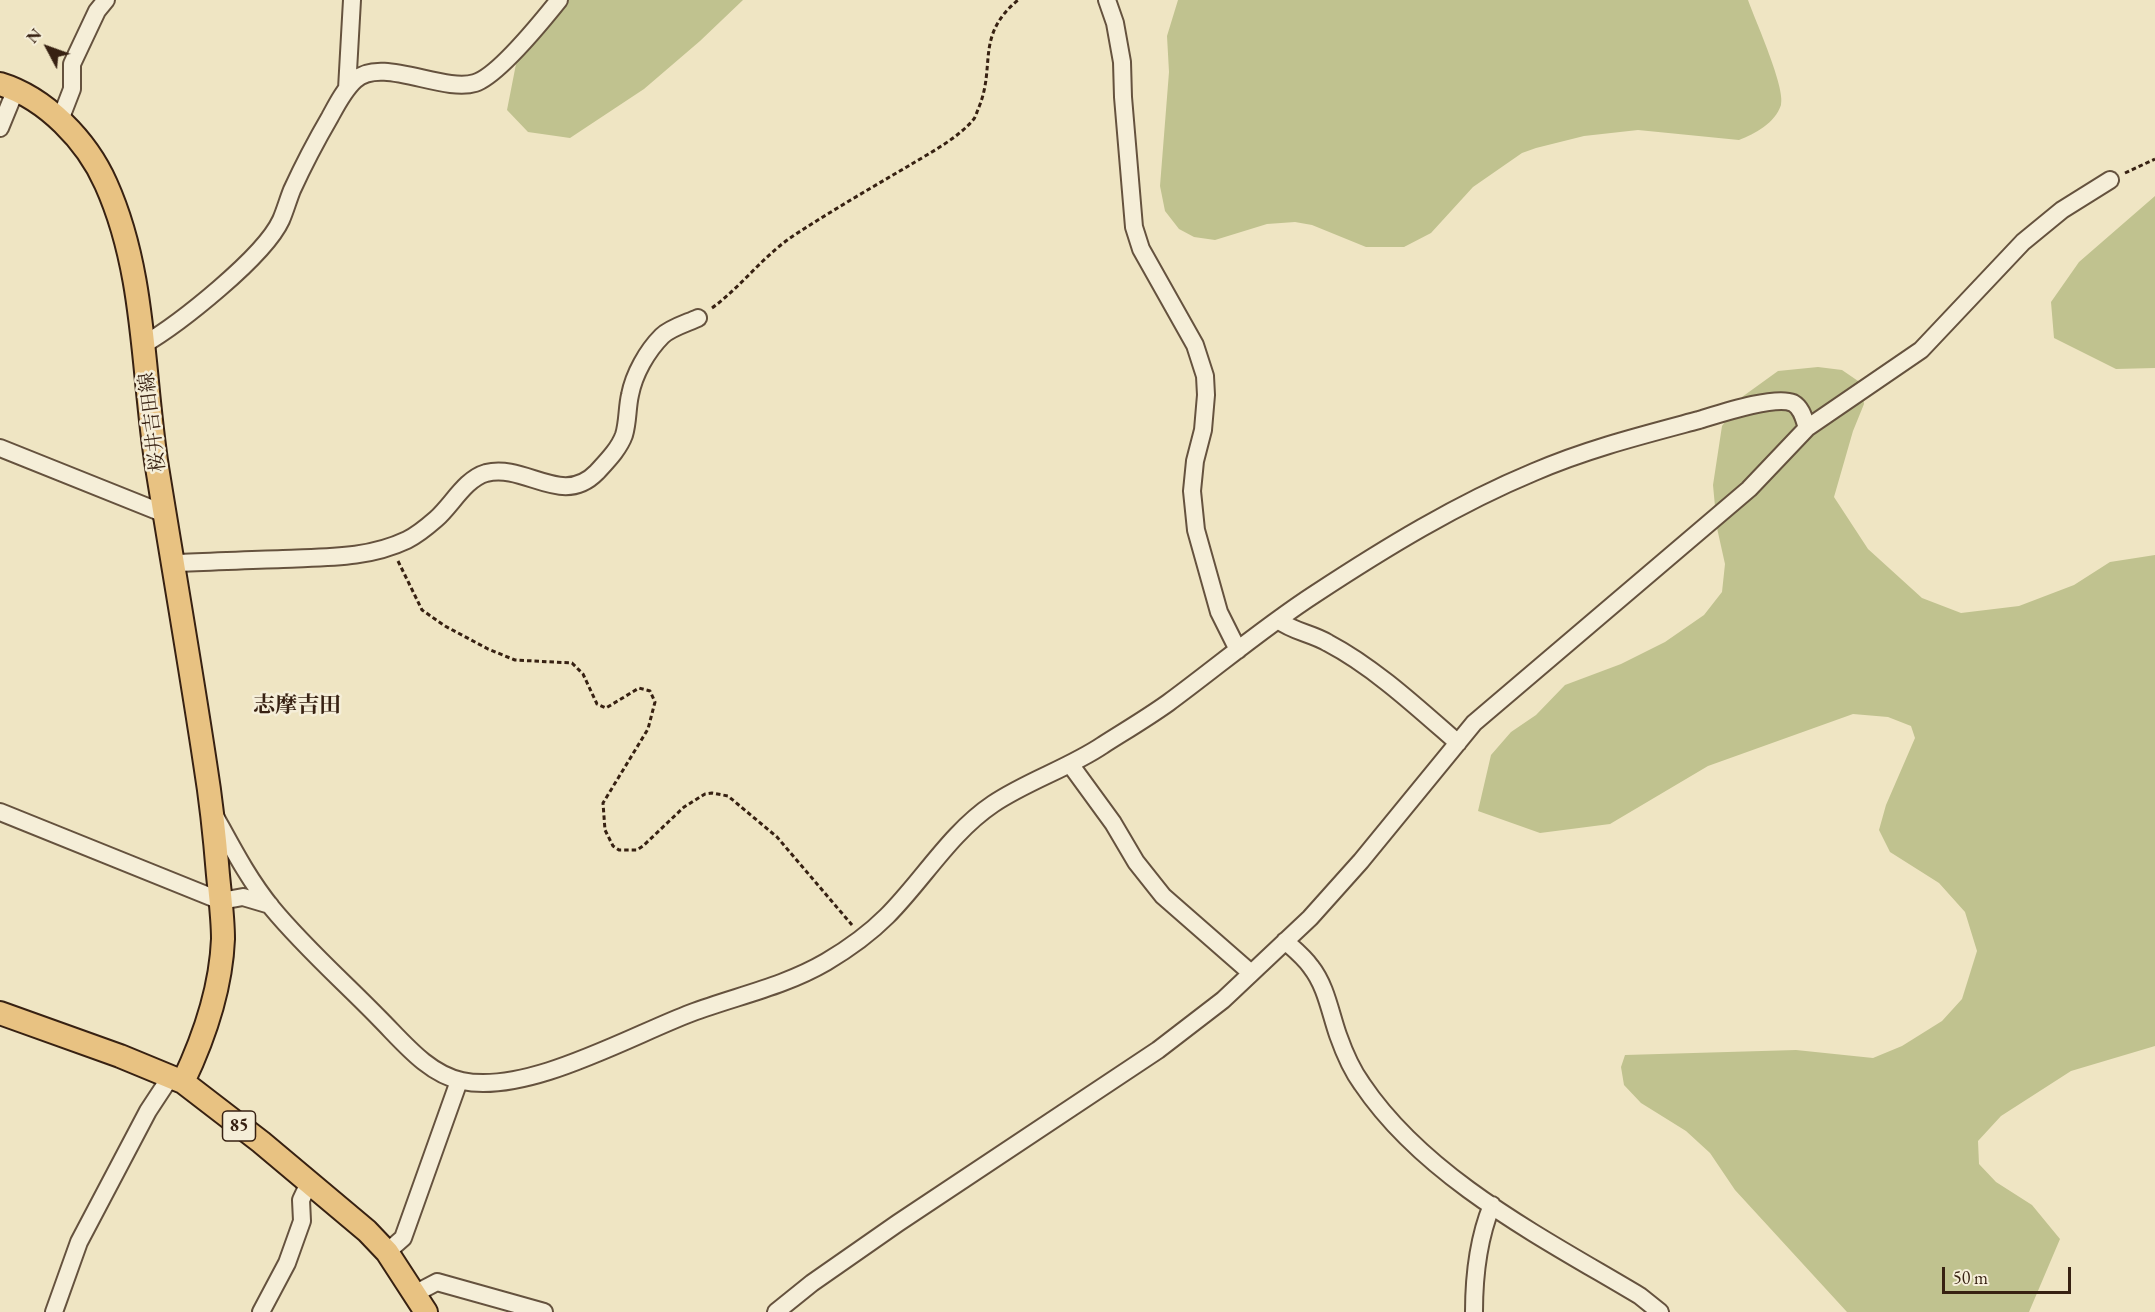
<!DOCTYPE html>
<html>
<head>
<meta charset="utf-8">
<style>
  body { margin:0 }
  #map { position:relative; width:2155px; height:1312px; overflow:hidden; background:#efe5c3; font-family:"EB Garamond",serif }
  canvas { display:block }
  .north { position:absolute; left:18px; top:18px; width:60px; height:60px; -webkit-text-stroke:4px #f5eed8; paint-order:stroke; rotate:311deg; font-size:16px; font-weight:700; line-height:24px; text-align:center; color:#372112 }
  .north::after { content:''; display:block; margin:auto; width:21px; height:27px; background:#372112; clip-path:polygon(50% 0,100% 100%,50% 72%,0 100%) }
  .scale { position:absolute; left:1942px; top:1267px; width:129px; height:27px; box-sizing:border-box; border:3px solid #372112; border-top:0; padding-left:8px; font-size:18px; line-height:21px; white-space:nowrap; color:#372112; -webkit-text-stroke:4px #f5eed8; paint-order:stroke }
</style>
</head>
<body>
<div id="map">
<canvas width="2155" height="1312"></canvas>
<div class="north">N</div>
<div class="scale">50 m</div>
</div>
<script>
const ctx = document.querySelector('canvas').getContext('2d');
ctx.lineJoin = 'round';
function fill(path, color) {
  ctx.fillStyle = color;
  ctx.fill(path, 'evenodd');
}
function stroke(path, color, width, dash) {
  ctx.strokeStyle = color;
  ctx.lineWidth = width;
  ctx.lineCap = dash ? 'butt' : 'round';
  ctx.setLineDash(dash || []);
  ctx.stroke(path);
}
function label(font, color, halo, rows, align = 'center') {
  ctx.font = font + ' "EB Garamond","Noto Serif JP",serif';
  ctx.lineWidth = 5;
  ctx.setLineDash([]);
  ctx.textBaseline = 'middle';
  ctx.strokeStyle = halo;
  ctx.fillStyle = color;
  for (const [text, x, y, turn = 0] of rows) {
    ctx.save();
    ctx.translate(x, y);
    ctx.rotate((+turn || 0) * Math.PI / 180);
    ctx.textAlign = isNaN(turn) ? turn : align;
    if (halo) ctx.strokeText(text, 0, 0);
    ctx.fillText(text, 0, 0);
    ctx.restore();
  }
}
fill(new Path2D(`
  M564 0H743L700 41 644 89 570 138 528 132 507 110 516 64Z
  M1178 0H1748C1755 20 1786 88 1781 105 1775 123 1755 134 1739 140L1638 130 1584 136 1536 148 1522 153 1473 187 1431 233 1404 247H1366L1312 225 1295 222 1267 224 1215 240 1194 237 1179 229 1165 211 1160 186 1169 72 1167 36Z
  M2155 196V368L2116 369 2054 338 2051 302 2079 262Z
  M1818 367 1842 370 1861 383 1864 404 1853 431 1834 497 1868 549 1922 598 1961 613 2019 606 2074 585 2110 562 2155 555V1046L2071 1071 2001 1116 1978 1141 1979 1164 1996 1182 2032 1205 2060 1239 2029 1312H1847L1735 1190 1710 1153 1686 1131 1641 1103 1624 1085 1621 1067 1625 1055 1796 1050 1873 1058 1902 1046 1942 1021 1962 999 1977 951 1965 912 1939 883 1890 852 1879 830 1886 805 1915 738 1911 726 1888 717 1853 714 1708 766 1610 824 1540 833 1478 811 1491 755 1511 732 1536 715 1565 685 1621 664 1665 642 1704 615 1722 592 1725 564 1717 528 1713 485 1722 426 1742 397 1778 371Z`), '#c0c28f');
const minor = new Path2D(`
  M1107 0 1115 23 1122 62 1123 97 1134 227 1141 249 1195 345 1205 376 1206 395 1203 430 1195 461 1192 491 1196 530 1219 612 1238 650
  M347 89 352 0
  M60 120 72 89V64L97 11 106 0
  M0 128 16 89
  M143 345C179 324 264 257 281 220 285 211 288 200 292 190 303 166 316 141 330 117 337 104 344 90 355 80 381 56 443 93 475 83 498 76 543 20 559 0
  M0 448 165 514
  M174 563C210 562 246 560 283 559 325 557 367 559 407 540 417 535 428 526 436 519 452 505 465 479 486 473 526 463 562 508 597 472 607 461 619 449 624 435 628 422 627 408 630 395 634 374 647 351 662 336 670 328 687 323 698 318
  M1278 620C1294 632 1311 633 1328 643 1374 667 1419 709 1458 743
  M1070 764 1113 823 1136 862 1163 896 1251 973
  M0 812 221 901 243 897 270 905
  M216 818C233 849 249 880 272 908 305 948 343 981 379 1018 403 1042 428 1074 462 1081 527 1095 630 1036 691 1013 736 996 783 987 826 962 848 949 869 934 887 916 923 880 950 833 993 804 1027 781 1069 768 1103 745 1125 731 1147 718 1168 703 1217 667 1264 627 1315 594 1385 548 1457 504 1534 472 1587 449 1643 435 1699 420 1719 414 1775 395 1793 403 1802 408 1804 419 1807 428
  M1285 941C1294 949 1304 957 1311 967 1326 986 1330 1012 1338 1035 1344 1052 1351 1069 1362 1084 1426 1179 1543 1238 1640 1296L1660 1312
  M387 1252 403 1238 459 1081
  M416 1293 437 1282 544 1312
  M54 1312 79 1242 148 1111 171 1076
  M261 1312 287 1263 302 1221 301 1200 309 1183
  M776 1312 812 1283 898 1223 1158 1050 1223 1000 1310 918 1361 861 1474 723 1749 489 1807 428 1921 350 2023 242 2062 210 2110 180
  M1474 1312C1474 1276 1478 1239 1492 1205`);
const major = new Path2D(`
  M0 84C46 98 87 141 106 184 146 273 142 372 157 467 173 566 190 664 205 763 211 800 215 837 218 875 220 896 223 918 223 939 221 989 204 1038 183 1082
  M0 1013 120 1056 183 1082 261 1142 367 1231 387 1252 426 1312`);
stroke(minor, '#65523e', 20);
stroke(major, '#372112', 26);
stroke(new Path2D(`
  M2125 173 2155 159
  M712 308C741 287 763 256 793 236 831 211 871 188 910 165 930 153 958 138 973 120 976 117 977 111 979 107 996 65 975 36 1018 0
  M398 561 422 610 445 626 488 649 515 660 572 663 583 674 597 704 606 708 639 688 650 691 655 702 648 729 603 803 605 830 613 846 619 850H637L643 846 684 807 705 794 712 793 728 796 777 837 852 925`), '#372112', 3, [4.5, 3]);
stroke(minor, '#f5eed8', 16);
stroke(major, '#e8c282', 22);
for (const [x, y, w] of [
  [239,1126,33]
]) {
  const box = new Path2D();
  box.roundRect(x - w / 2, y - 15, w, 30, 4.5);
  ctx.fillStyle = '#f5eed8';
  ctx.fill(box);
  stroke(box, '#372112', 1.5);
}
label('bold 18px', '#372112', null, [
  ["85",239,1126]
]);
label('20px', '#372112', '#f5eed8', [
  ["桜井吉田線",153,422,-97]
]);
label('bold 22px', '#372112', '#f5eed8', [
  ["志摩吉田",297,706]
]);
</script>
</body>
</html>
